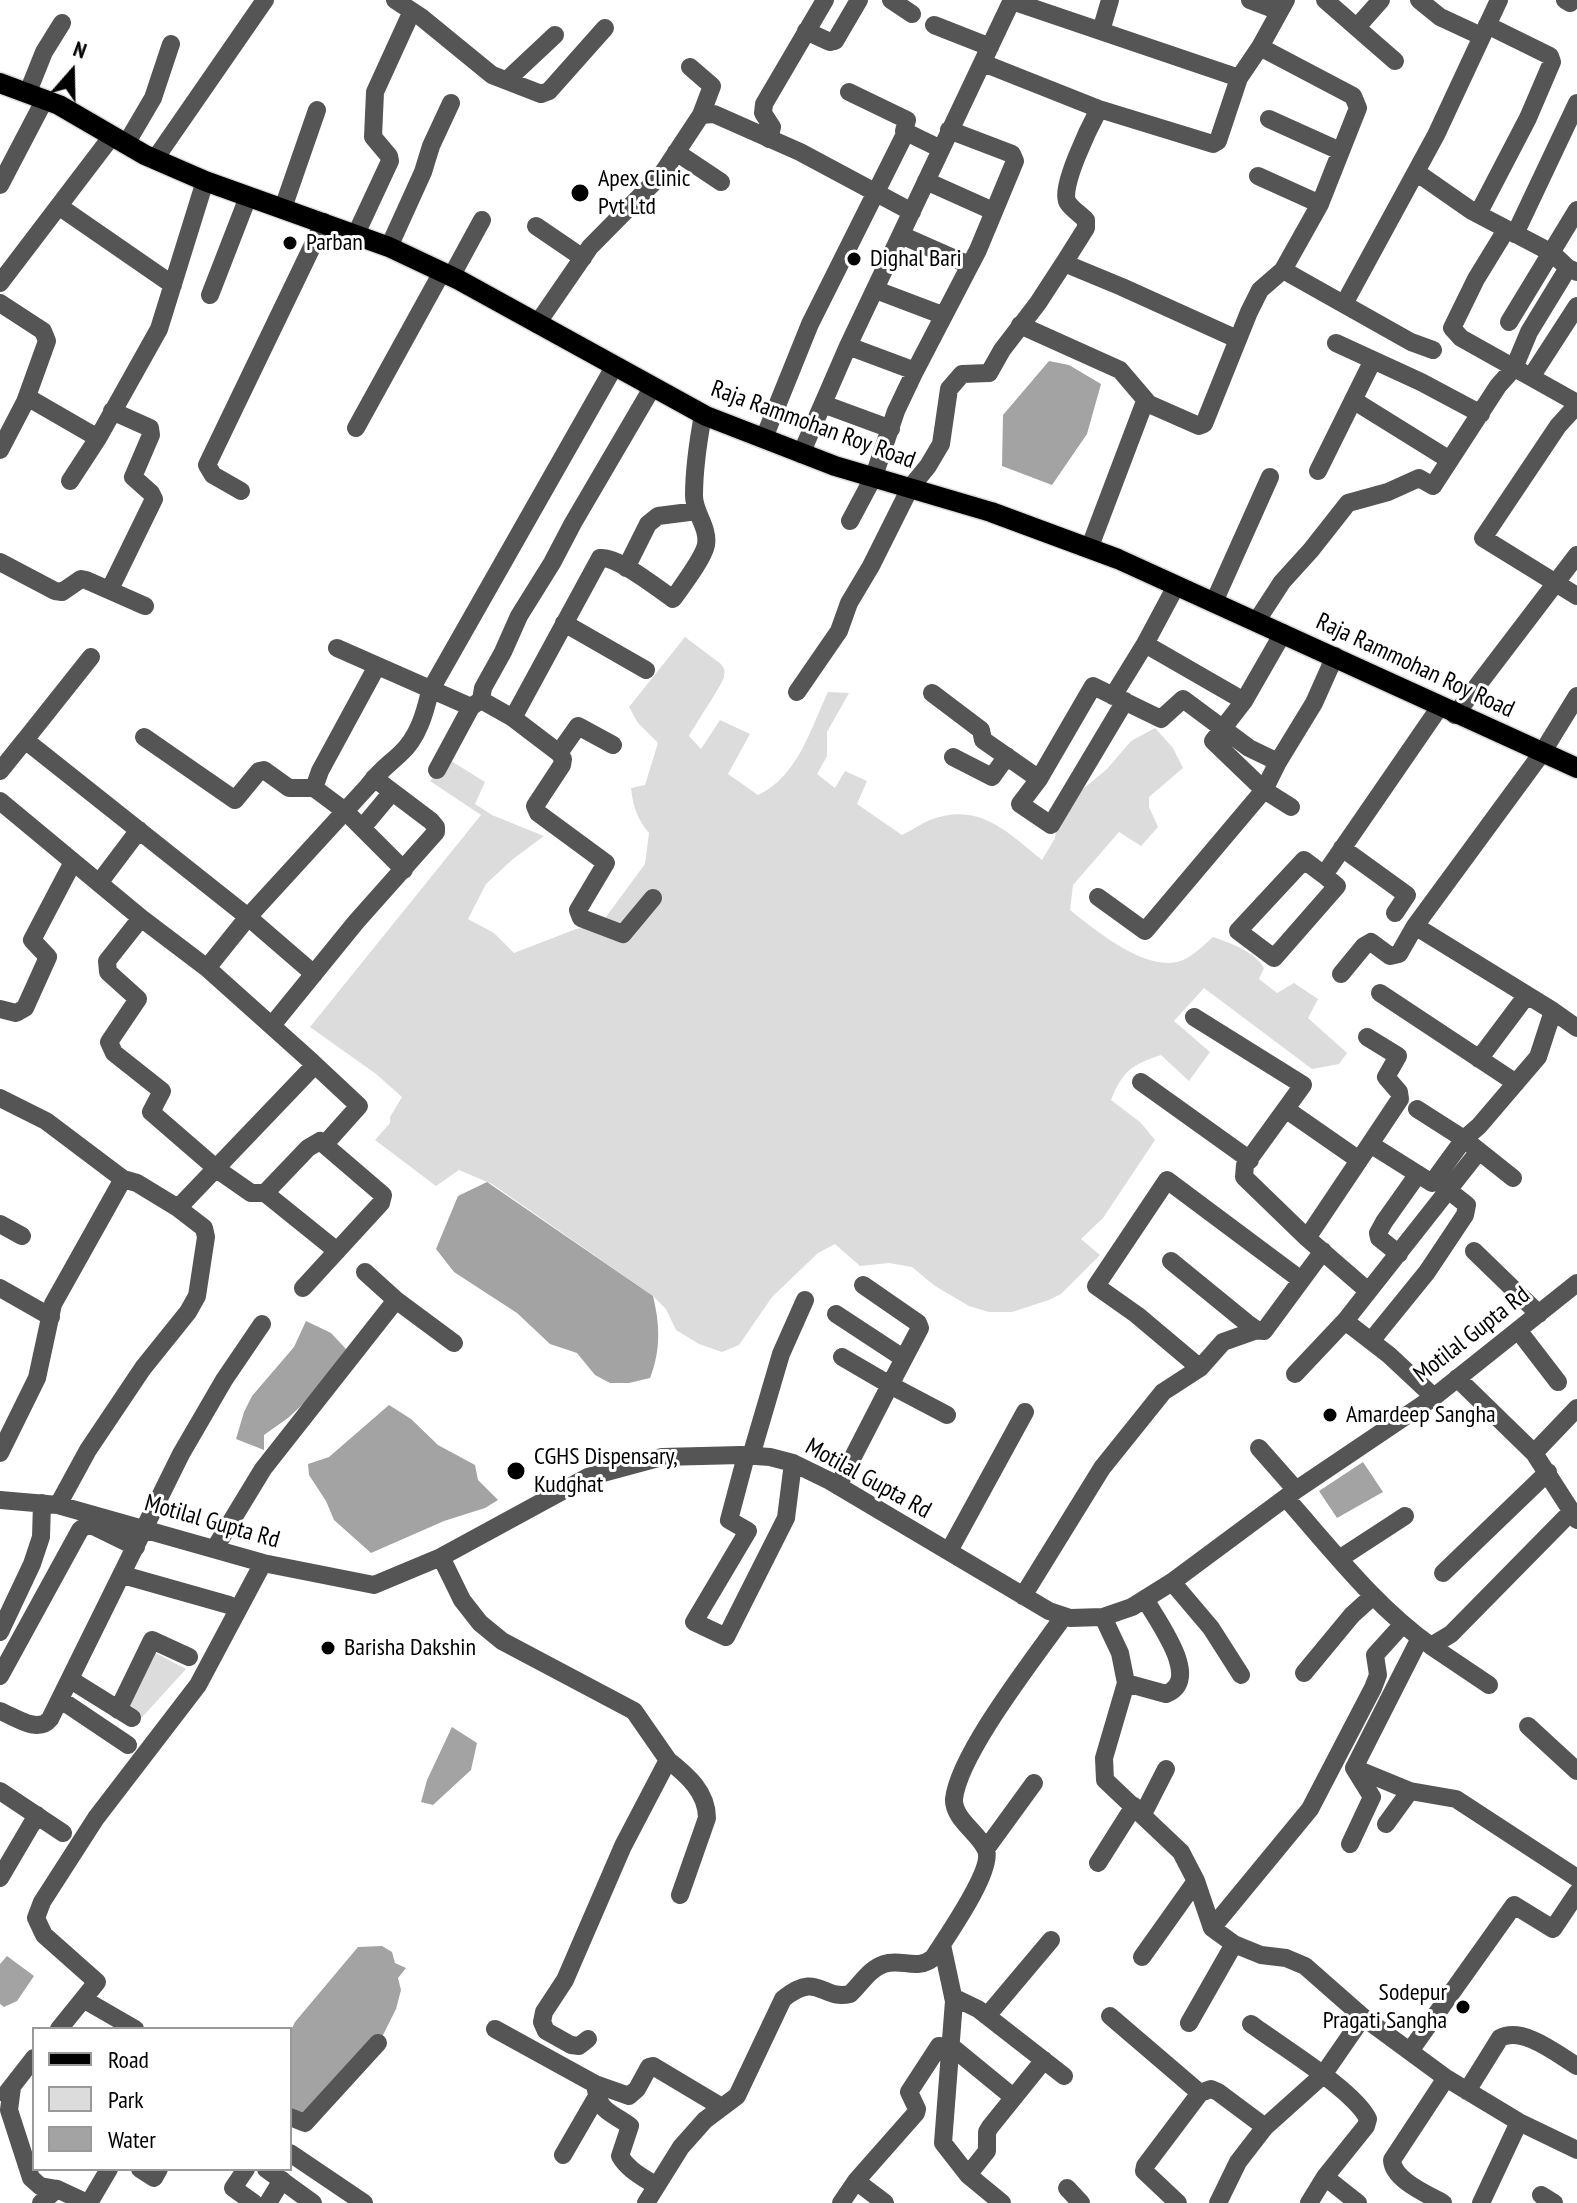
<!DOCTYPE html>
<html>
<head>
<meta charset="utf-8">
<style>
  body { margin:0 }
  #map { position:relative; width:1577px; height:2203px; overflow:hidden; background:#fff; font-family:"PT Sans Narrow",sans-serif }
  canvas { display:block }
  .legend { position:absolute; left:32px; top:2027px; width:260px; height:144px; box-sizing:border-box; background:#fff; border:2px solid #999; margin:0; padding:10px 14px; list-style:none; font-size:24px; color:#000 }
  .legend li { display:flex; align-items:center; gap:16px; height:40px }
  .legend b { width:40px; border:2px solid #999 }
  .north { position:absolute; left:32px; top:32px; width:80px; height:80px; -webkit-text-stroke:6px #fff; paint-order:stroke; rotate:20deg; font-size:22px; font-weight:700; line-height:32px; text-align:center; color:#000 }
  .north::after { content:''; display:block; margin:auto; width:28px; height:36px; background:#000; clip-path:polygon(50% 0,100% 100%,50% 72%,0 100%) }
</style>
</head>
<body>
<div id="map">
<canvas width="1577" height="2203"></canvas>
<ul class="legend">
<li><b style="height:10px;background:#000"></b>Road</li>
<li><b style="height:22px;background:#dcdcdc"></b>Park</li>
<li><b style="height:22px;background:#a3a3a3"></b>Water</li>
</ul>
<div class="north">N</div>
</div>
<script>
const ctx = document.querySelector('canvas').getContext('2d');
ctx.lineJoin = 'round';
function fill(path, color) {
  ctx.fillStyle = color;
  ctx.fill(path, 'evenodd');
}
function stroke(path, color, width, dash) {
  ctx.strokeStyle = color;
  ctx.lineWidth = width;
  ctx.lineCap = dash ? 'butt' : 'round';
  ctx.setLineDash(dash || []);
  ctx.stroke(path);
}
function label(font, color, halo, rows, align = 'center') {
  ctx.font = font + ' "PT Sans Narrow",sans-serif';
  ctx.lineWidth = 6;
  ctx.setLineDash([]);
  ctx.textBaseline = 'middle';
  ctx.strokeStyle = halo;
  ctx.fillStyle = color;
  for (const [text, x, y, turn = 0] of rows) {
    ctx.save();
    ctx.translate(x, y);
    ctx.rotate((+turn || 0) * Math.PI / 180);
    ctx.textAlign = isNaN(turn) ? turn : align;
    if (halo) ctx.strokeText(text, 0, 0);
    ctx.fillText(text, 0, 0);
    ctx.restore();
  }
}
fill(new Path2D(`
  M685 637 721 664C725 670 725 669 724 677 723 683 695 725 689 736L701 749 720 720 750 734 728 774 758 795C798 776 810 730 828 692L849 693 827 732V756L817 774 835 788 845 771 867 781 857 804 902 835C911 831 920 824 930 820 978 801 1008 832 1042 860L1055 838 1057 823 1083 789 1107 769 1131 741 1155 728 1173 748 1183 768 1149 797V807L1158 827 1141 846 1119 832 1073 885 1070 910C1095 930 1149 975 1183 960 1194 955 1204 945 1213 937 1232 944 1253 950 1264 968L1259 979 1277 993 1294 983 1318 999 1308 1018 1347 1053 1339 1064 1312 1069 1204 988 1174 1021 1210 1052 1189 1081 1161 1055C1132 1065 1123 1070 1111 1100L1140 1122 1155 1140 1103 1218 1081 1239 1100 1255 1061 1294 1049 1300 1012 1312H989L969 1306 935 1286 912 1267 889 1263 860 1266 835 1244 818 1253 772 1297 739 1345 722 1352 699 1344 676 1330 666 1309 653 1296 492 1184 459 1170 436 1186 375 1140 390 1123V1117L402 1097 376 1074 310 1027 481 815 430 781 448 759 485 782 475 804 492 815 544 836 513 859 486 884 468 919 494 933 514 953 576 929 600 925 645 864 649 833C637 819 633 806 631 788L645 785 658 743 638 723 629 707Z
  M148 1649 186 1669 135 1725 114 1708Z`), '#dcdcdc');
fill(new Path2D(`
  M1049 361 1069 365 1101 384 1087 434 1052 485 1002 466 1003 415Z
  M487 1182 653 1296C660 1325 661 1350 650 1378L629 1383H610L595 1375 577 1353 550 1344 517 1313 454 1272 436 1249 458 1196Z
  M306 1321 331 1333 346 1349 317 1391 288 1418 264 1435V1450L236 1439 244 1412 252 1396 294 1347Z
  M389 1405 411 1419 438 1445 475 1465 478 1480 498 1500 485 1508 444 1521 371 1553 334 1520 326 1501 309 1475 308 1464 329 1457Z
  M1363 1462 1383 1492 1337 1518 1319 1491Z
  M452 1727 477 1743 471 1770 433 1805 421 1802 427 1780Z
  M382 1946 392 1952 395 1963 406 1968 398 1978 401 1990 396 2009 382 2037 311 2111 290 2119V2032L295 2022 358 1947Z
  M7 1956 34 1976 17 2001 4 2007 0 2004V1964Z`), '#a3a3a3');
const major = new Path2D(`
  M0 83 59 105 145 155 205 181 389 247 459 280 706 416 835 466 991 512 1118 559 1577 768`);
stroke(major, '#dbdbdb', 23);
stroke(new Path2D(`
  M395 0 421 17 492 75 541 94 549 91 605 28
  M891 0 912 14
  M1250 0 1279 11
  M1325 0 1395 61
  M1419 0 1440 17 1481 36
  M1565 0 1570 3
  M1012 1 1239 78 1260 47 1353 96 1358 108 1320 204 1283 270 1260 290 1249 312 1204 424 1199 426 1149 404H1144L1089 549
  M934 25 990 47
  M1357 27 1381 0
  M806 31 830 42 835 41 859 0
  M1101 31 1110 0
  M1260 47 1286 0
  M983 63 1099 109C1091 124 1058 190 1068 203 1072 209 1081 215 1086 220V228L1064 263
  M690 67 712 86 701 115
  M507 80 555 35
  M28 92 44 52 62 23
  M849 92 907 120 904 131 941 149
  M1099 109 1213 144 1218 141 1239 78
  M1269 119 1340 151
  M769 139 772 127 763 113 764 104 825 0
  M126 144 153 98 171 44
  M676 152 721 182
  M155 159 265 0
  M1416 172 1472 211 1552 253 1568 268 1577 272
  M1258 176 1320 204
  M926 181 993 211
  M0 185 45 99
  M60 207 173 285
  M283 208 317 110
  M1478 214 1528 118 1552 62 1550 56 1487 25
  M536 226 583 258
  M1506 230 1476 279 1452 328 1461 338 1577 403
  M356 234 390 161 389 156 373 137 375 92 412 11
  M1515 234 1577 103
  M901 235 969 265
  M389 247 423 172 431 146 451 103
  M1283 270 1411 342 1433 350
  M451 277 482 220
  M0 283 112 136
  M876 290 942 315
  M210 295 248 197
  M0 303 43 331 47 341 25 402 0 450
  M1344 304 1436 135 1499 0
  M1509 322 1577 210
  M537 324 590 247 662 174 701 115 714 114 800 152 912 212
  M1020 325 1120 370 1149 404
  M1336 343 1421 382 1481 414
  M848 346 915 371
  M1531 377 1577 306
  M27 397 98 438
  M1353 400 1448 459
  M823 404 891 429
  M1577 405 1558 426 1483 538 1577 596
  M356 428 442 272
  M764 438 810 324 906 132
  M801 454 848 346 1012 0
  M1318 471 1373 360
  M70 481 98 438 159 329 205 181
  M241 491 213 475 207 465 324 222
  M850 521 874 476 896 411 915 371 978 250 1015 161 1012 154 949 130
  M0 562 55 591 62 592 81 579 86 580 145 606
  M626 568 648 524 658 516 697 511
  M110 589 154 499 151 493 133 477 151 435 150 428 112 411
  M1214 602 1270 477
  M1256 622 1282 582 1311 550 1348 503 1388 492 1419 478 1433 486 1498 386 1514 368 1529 332 1568 268
  M564 623 646 670
  M1145 644 1176 586
  M337 648 471 707
  M377 666 320 771 314 788 345 811 404 870
  M797 692 839 631 849 603 871 566 910 488 928 466 941 444 949 389 962 374 989 373 1002 350 1038 303 1064 263 1122 287 1237 339
  M932 693 981 730 983 740 1039 779 1093 686 1161 719 1183 699 1249 748 1278 762
  M1113 696 1145 644 1244 701
  M481 700 513 718 559 753 563 759 562 765 535 806 538 813 606 863 578 910 581 918 623 934 653 898
  M1455 715 1577 555
  M513 718 600 558C618 556 657 588 673 599 682 586 703 559 706 545 709 527 694 513 694 496 694 469 698 442 703 415
  M144 737 235 800 259 771 264 770 289 788H314
  M25 740 91 657
  M559 753 578 726 613 745
  M953 757 992 777 1007 756
  M437 770 471 707 481 700 483 688 503 652 519 616 552 563 573 523 652 388
  M0 771 25 740 248 917 314 974
  M1039 779 1020 804 1051 825 1125 701
  M0 801 141 918 207 968 312 1062 311 1069 178 1208 204 1228 206 1237 197 1296 188 1312 143 1368 88 1450 58 1505
  M1291 807 1264 790 1278 762 1314 703 1335 656
  M362 828 392 792
  M1342 848 1407 895 1395 913
  M1324 875 1337 886 1274 958 1238 931 1304 860 1324 875 1439 708
  M99 883 139 830
  M1098 897 1145 931 1264 790 1213 741 1244 701 1283 633
  M141 918 107 961 108 972 138 999 109 1042 114 1053 162 1091 151 1112 218 1170 251 1193H265L308 1148 320 1141 383 1195 381 1203 303 1288
  M1415 926 1553 1011
  M207 968 248 917 368 786C380 770 386 767 400 754 418 738 425 713 430 691L614 367
  M1341 974 1364 946 1371 942 1390 956 1399 954 1415 926 1542 753 1577 696
  M1380 993 1516 1083
  M0 1009 16 1013 25 1008 48 957 32 940 73 862
  M1194 1017 1303 1085 1245 1165 1244 1177 1307 1238 1368 1291
  M273 1024 356 922 436 832V827L431 821 374 778
  M1367 1037 1398 1056 1386 1077 1399 1092 1400 1099 1370 1144 1432 1183 1464 1139 1513 1178
  M1479 1059 1527 995
  M312 1062 359 1106 325 1144
  M1141 1082 1250 1160
  M0 1098 46 1121 123 1179 53 1304 37 1378 0 1453
  M1417 1109 1464 1139 1479 1126 1538 1057 1553 1011 1577 1028
  M1287 1110 1359 1160
  M123 1179 137 1183 178 1208
  M265 1193 337 1251
  M0 1224 22 1236
  M1307 1238 1370 1144
  M1474 1251 1539 1314
  M1399 1254 1379 1238 1378 1233 1384 1222 1418 1174
  M1171 1261 1247 1323 1257 1330 1264 1331 1323 1251
  M365 1272 396 1300
  M863 1285 918 1323 920 1328 890 1385 947 1415
  M0 1288 51 1317
  M836 1314 903 1358
  M1345 1321 1389 1355 1434 1397
  M1518 1330 1558 1382
  M1371 1341 1427 1272 1465 1215 1467 1205 1448 1190
  M1200 1368 1137 1315 1096 1286 1167 1180 1301 1280
  M1295 1374 1345 1321 1479 1151
  M1457 1378 1534 1453 1577 1520
  M1259 1448 1296 1490
  M1534 1453 1577 1408
  M746 1456 729 1520 748 1531 694 1622 726 1637 786 1518 793 1463
  M751 1456 781 1354 805 1300
  M838 1486 890 1385 842 1357
  M1286 1498C1332 1550 1375 1606 1431 1646L1451 1634 1572 1511
  M0 1500 58 1505 263 1563 374 1585 441 1557 588 1477 662 1457 741 1455 770 1457 793 1463 830 1481 1049 1611 1070 1618 1103 1617 1132 1607 1172 1582 1296 1490 1434 1397 1577 1283
  M215 1548 263 1469 396 1300 454 1343
  M949 1551 1025 1412
  M441 1557 462 1600 480 1623 502 1641 634 1711 668 1760 623 1846 565 1980 544 2012 542 2022 546 2031 571 2045 579 2046 588 2039
  M1339 1559 1405 1516
  M1443 1573 1548 1472
  M123 1575 229 1605
  M1172 1582 1211 1628 1241 1675
  M1023 1596 1102 1468 1163 1392 1200 1368 1223 1342 1257 1330
  M1103 1617 1120 1653 1126 1683 1104 1758 1105 1780 1181 1852 1196 1881 1212 1928 1234 1944 1261 1955 1286 1958 1305 1966 1363 2017 1446 2078 1519 2122 1577 2150
  M0 1632 32 1564 41 1537 42 1503
  M1431 1646 1489 1685
  M1304 1673 1352 1615 1373 1596
  M0 1676 80 1530 85 1526H93L136 1547
  M71 1680 132 1718
  M1126 1683 1166 1694C1203 1680 1157 1621 1145 1599
  M61 1700 128 1745
  M118 1710 152 1640 189 1657
  M0 1711C15 1717 38 1734 50 1719L181 1454 224 1380 262 1324
  M1528 1726 1577 1771
  M668 1760C687 1775 707 1792 707 1818L680 1895
  M1354 1768 1410 1791 1456 1799 1577 1878
  M0 1791 63 1833
  M1143 1814 1166 1769
  M1386 1824 1410 1791
  M1350 1844 1372 1797 1354 1768 1420 1638
  M986 1849 1034 1783
  M1098 1863 1134 1806
  M0 1878 37 1815
  M1212 1928 1310 1809 1373 1688 1378 1675 1375 1655 1403 1624
  M942 1945 954 2001 943 2143 968 2175 1002 2203
  M1142 1957 1196 1881
  M953 1997 978 2009 1064 2076
  M83 1999 135 2029
  M987 2016 1051 1940
  M1110 2016 1200 2093
  M1189 2023 1234 1944
  M1251 2024C1279 2045 1354 2090 1368 2119L1366 2126 1325 2177 1309 2203
  M59 2029 97 1982 44 1935 36 1918 42 1902 96 1818 198 1685 263 1563
  M495 2029 595 2084C599 2113 608 2110 630 2126L620 2156C628 2170 643 2177 656 2186
  M1410 2051 1514 1905 1553 1929 1577 1893
  M595 2084 629 2096 637 2089 649 2067 653 2066 720 2106
  M12 2087 9 2110 31 2178 40 2186 57 2189
  M1467 2091 1500 2038C1523 2026 1557 2054 1577 2066
  M6 2094 34 2058
  M290 2117 305 2123 378 2043
  M290 2153 364 2203
  M563 2155 596 2098
  M140 2169 154 2178 159 2169
  M246 2169 233 2188 254 2203
  M266 2169 313 2203
  M968 2175 987 2151V2132L990 2127 1044 2060
  M1325 2177 1358 2203
  M856 2181 885 2203
  M1067 2188 1081 2203
  M1541 2195 1554 2203
  M41 2203 57 2189 87 2203
  M89 2203 109 2169
  M268 2203 282 2180
  M646 2203 681 2147 705 2120 737 2096 783 1999C818 1970 822 2001 850 1994 861 1984 869 1969 884 1964 901 1958 917 1971 933 1958 945 1939 994 1870 986 1850 979 1833 953 1819 954 1799 959 1753 1036 1656 1064 1616
  M841 2203 856 2181 916 2113 917 2109 909 2092 939 2046 952 2047 1013 2097
  M1178 2203 1144 2171 1145 2166 1200 2093 1211 2089 1218 2092 1265 2127
  M1218 2203 1238 2162 1265 2127 1323 2075 1363 2017
  M1443 2203C1427 2194 1393 2180 1392 2160L1446 2078
  M1481 2203 1519 2122`), '#555', 18);
stroke(major, '#000', 20);
for (const [x, y, r, color] of [
  [580,193,10,"#000"],
  [290,243,8,"#000"],
  [854,259,8,"#000"],
  [1330,1415,8,"#000"],
  [516,1471,10,"#000"],
  [328,1648,8,"#000"],
  [1463,2007,8,"#000"]
]) {
  const dot = new Path2D();
  dot.arc(x, y, r, 0, 2 * Math.PI);
  ctx.fillStyle = color;
  ctx.fill(dot);
  stroke(dot, '#fff', 3);
}
label('24px', '#000', '#fff', [
  ["Apex Clinic",598,179],
  ["Pvt Ltd",598,207],
  ["Parban",306,243],
  ["Dighal Bari",870,259],
  ["Amardeep Sangha",1346,1415],
  ["CGHS Dispensary,",534,1457],
  ["Kudghat",534,1485],
  ["Barisha Dakshin",344,1648],
  ["Sodepur",1447,1993,"right"],
  ["Pragati Sangha",1447,2021,"right"]
], 'left');
label('24px', '#000', '#fff', [
  ["Raja Rammohan Roy Road",813,425,20],
  ["Raja Rammohan Roy Road",1415,666,25],
  ["Motilal Gupta Rd",1472,1335,-38],
  ["Motilal Gupta Rd",868,1479,29],
  ["Motilal Gupta Rd",212,1522,16]
]);
</script>
</body>
</html>
